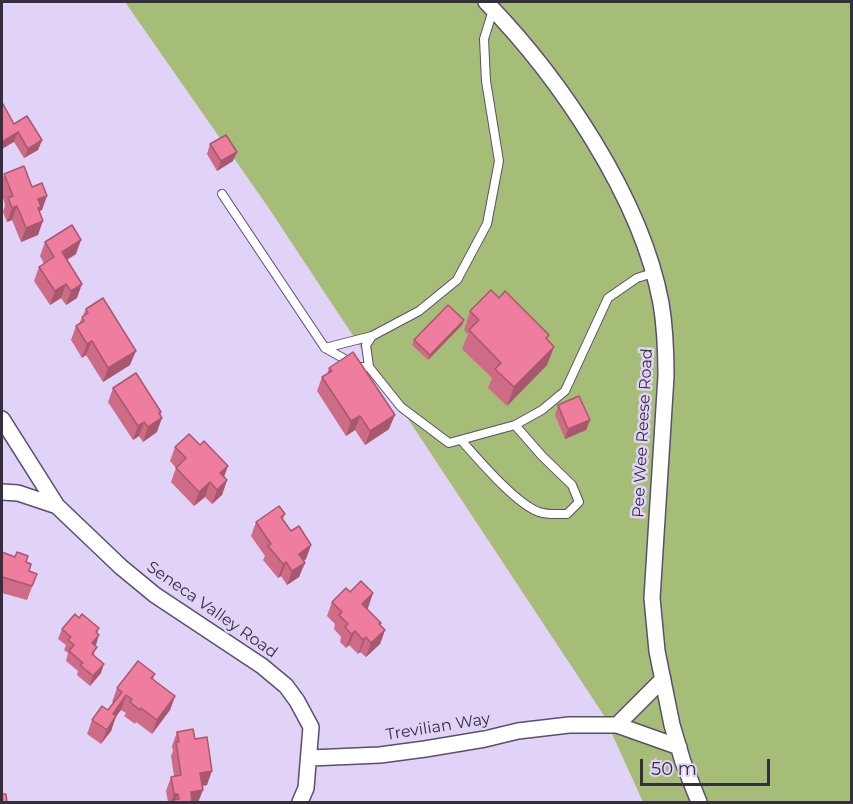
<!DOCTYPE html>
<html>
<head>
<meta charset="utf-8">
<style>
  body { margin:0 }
  #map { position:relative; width:853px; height:804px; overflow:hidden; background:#e1d2f8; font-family:Montserrat,sans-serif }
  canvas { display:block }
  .frame { position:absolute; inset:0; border:3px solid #352f3d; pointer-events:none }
  .scale { position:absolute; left:640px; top:759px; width:130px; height:27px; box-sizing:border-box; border:3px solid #352f3d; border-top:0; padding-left:8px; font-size:18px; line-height:21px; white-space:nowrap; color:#352f3d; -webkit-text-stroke:4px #e1d2f8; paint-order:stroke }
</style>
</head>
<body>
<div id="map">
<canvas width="853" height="804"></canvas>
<div class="frame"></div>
<div class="scale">50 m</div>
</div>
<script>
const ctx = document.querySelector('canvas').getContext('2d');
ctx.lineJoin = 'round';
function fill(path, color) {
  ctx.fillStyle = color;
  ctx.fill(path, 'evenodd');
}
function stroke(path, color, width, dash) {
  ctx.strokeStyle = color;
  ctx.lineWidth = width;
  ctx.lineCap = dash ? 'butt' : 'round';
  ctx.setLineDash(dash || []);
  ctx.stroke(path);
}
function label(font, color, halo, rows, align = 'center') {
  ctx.font = font + ' Montserrat,sans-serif';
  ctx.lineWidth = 5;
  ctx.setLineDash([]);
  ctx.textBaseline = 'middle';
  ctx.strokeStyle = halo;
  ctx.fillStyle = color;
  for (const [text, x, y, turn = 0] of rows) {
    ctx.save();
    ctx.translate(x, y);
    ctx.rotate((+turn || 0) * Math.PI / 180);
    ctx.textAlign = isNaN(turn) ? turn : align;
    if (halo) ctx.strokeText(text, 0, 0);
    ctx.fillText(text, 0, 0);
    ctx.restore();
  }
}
fill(new Path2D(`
  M125 2H851V802H643L603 714 268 207Z`), '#a6bd77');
const service = new Path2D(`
  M493 10 484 39 486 81 499 161 487 224 457 280 419 311 372 336 366 345 369 367 401 407 449 443 515 425 542 410 560 395 565 391 608 298 637 278 653 273
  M222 194 325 348 359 367H369
  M325 348 372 336
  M461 440C479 460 515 503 539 512 547 515 559 514 567 514L579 502 572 485 542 456 515 425`);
const minor = new Path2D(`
  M486 2C560 78 641 197 661 303 665 327 666 352 666 376L652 598 657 651 672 725 683 762 699 802
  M2 419 57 506 121 567 155 595 262 666 286 686 297 701 311 727 306 788 300 802
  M2 492 18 493 57 506
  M617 725 663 679
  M310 758 380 755 425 749 485 739 518 731 569 725H617L679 747`);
stroke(service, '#5b4e6e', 10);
stroke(minor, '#5b4e6e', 18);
stroke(service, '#fff', 8);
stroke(minor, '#fff', 15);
fill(new Path2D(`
  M14 124 42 140 38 150 24 158 14 142Z
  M210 144 233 161 217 171 207 154Z
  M4 174 42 210 39 212 38 235 21 242 12 220 7 222 3 212 5 205 2 194V181Z
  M45 242 76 254 67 260 77 298 66 305 61 298 50 305 34 281 39 267 44 264 40 256Z
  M499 298 554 347 547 365 507 406 488 388 492 378 462 349 468 334 464 330 470 311Z
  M86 309 130 365 103 382 86 355 82 358 71 340 76 326 79 324Z
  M464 320 462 325 428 360 412 345 414 340Z
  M329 368 389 429 365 445 355 430 346 436 317 391 322 377 327 374Z
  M113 388 161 412 157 432 143 442 139 436 133 440 108 402Z
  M558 405 590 420 586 430 565 439 555 415Z
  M175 447 224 477 227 480 222 495 212 504 205 497 194 506 171 482 176 468 170 461Z
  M285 514 283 519 291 531 311 545 306 559 304 561 299 577 287 585 281 576 278 578 263 560 265 556 251 536 256 522Z
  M2 552 26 562 29 571 37 574 27 600 2 593Z
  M350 592 373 593 367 608 385 630 380 644 366 657 360 652 358 654 349 645 346 648 340 642 341 637 334 629 335 624 327 616 332 602Z
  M79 618 99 628 97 633 94 656 101 673 90 686 77 675 78 671 66 661 68 653 64 650 66 645 58 639 62 629Z
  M155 674 153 679 175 696 170 710 152 734 136 722 135 724 124 716 126 713 121 710 116 716 111 731 101 744 87 734 92 720 108 710 114 703 112 702 117 688Z
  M177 732 195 739 207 785 202 786 203 790 198 802H168L166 791 171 777 174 776 171 756 173 751 172 746Z`), '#ce6c87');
fill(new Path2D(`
  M18 132 14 142 2 149V142Z
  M42 140 38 150 24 158 28 149Z
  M237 152 233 161 217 171 221 161Z
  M47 196 42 210 39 211 36 221 38 199Z
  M17 206 12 220 7 222 12 208Z
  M43 221 38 235 21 242 26 228Z
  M81 240 76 254 57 266 62 252Z
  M66 284 61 298 50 305 55 291Z
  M82 284 77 298 66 305 71 291Z
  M464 320 462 325 428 360 430 355Z
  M92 341 86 355 82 358 87 344Z
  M554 347 547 365 507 406 514 387Z
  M136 351 130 365 103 382 108 368Z
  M161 412 158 421 162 418 157 432 143 442 148 427 159 413Z
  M395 415 389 429 365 445 370 431Z
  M360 416 355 430 346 436 351 421Z
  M590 420 586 430 565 439 568 429Z
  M144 422 139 436 133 440 138 426Z
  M228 466 223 480 220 473Z
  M227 480 222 495 212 504 217 490Z
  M210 482 205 497 194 506 199 492Z
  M311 545 306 559 294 568 299 554Z
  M286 562 281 576 278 578 283 564Z
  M305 563 299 577 287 585 292 571Z
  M373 593 368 608 357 618 362 604Z
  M385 630 380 644 366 657 371 643Z
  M355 631 349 645 346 648 351 634Z
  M99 635 96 645 89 653 92 643Z
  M366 637 360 652 358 654 363 640Z
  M104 664 101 673 90 686 93 676Z
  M126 695 121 710 107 728 113 714Z
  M175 696 170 710 152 734 157 720Z
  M116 716 111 731 101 744 107 730Z
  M212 771 207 785 195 787 200 773Z
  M203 790 198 802H187L191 792Z
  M174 794H178L175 802 173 800 172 802H171Z`), '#a7586e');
const building = new Path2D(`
  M3 104 14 124 27 116 42 140 28 149 18 132 2 142V105Z
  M226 135 237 152 221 161 210 144Z
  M24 166 32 187 42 183 47 196 38 199 41 207 38 208 43 221 26 228 17 206 12 208 8 198 13 196 4 174Z
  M72 225 81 240 62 252 82 284 71 291 66 284 55 291 39 267 54 257 45 242Z
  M491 290 499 298 505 291 549 335 546 338 554 347 514 387 495 369 501 363 469 330 479 320 470 311Z
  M103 298 136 351 108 368 92 341 87 344 76 326 84 321 82 317 88 313 86 309Z
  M448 305 464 320 430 355 414 340Z
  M353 352 395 415 370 431 360 416 351 421 322 377 332 371 329 368Z
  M136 373 161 412 159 413 162 418 148 427 144 422 138 426 113 388Z
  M579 396 590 420 568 429 558 405Z
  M189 434 200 445 204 441 228 466 220 473 227 480 217 490 210 482 199 492 176 468 186 458 175 447Z
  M279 506 285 514 281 517 291 531 299 526 311 545 299 554 305 563 292 571 286 562 283 564 268 546 271 544 256 522Z
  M2 552 15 557 17 552 28 556 26 562 31 564 29 571 37 574 32 586 2 577Z
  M361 581 373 593 362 604 381 623 379 624 385 630 371 643 366 637 363 640 355 631 351 634 345 627 348 624 339 615 342 612 332 602 346 588 350 592Z
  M75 614 79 618 82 614 99 628 96 632 99 635 92 643 97 647 92 654 104 664 93 676 80 665 83 663 69 651 74 645 68 640 71 637 62 629Z
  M138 661 155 674 151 678 175 696 157 720 141 708 140 710 130 702 132 699 126 695 113 714 116 716 107 730 92 720 102 706 108 710 122 692 117 688Z
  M193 729 195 739 207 737 212 771 200 773 203 790 191 792 192 802H174L173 800 179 799 178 794H174L171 777 181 775 176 742H179L177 732Z
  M2 794H6L7 802H2Z`);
fill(building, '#ef7d9d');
stroke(building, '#a7586e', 1.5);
label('16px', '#352f3d', '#e1d2f8', [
  ["Pee Wee Reese Road",643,433,-87],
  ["Seneca Valley Road",212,610,35],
  ["Trevilian Way",438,727,-9]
]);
</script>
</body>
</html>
